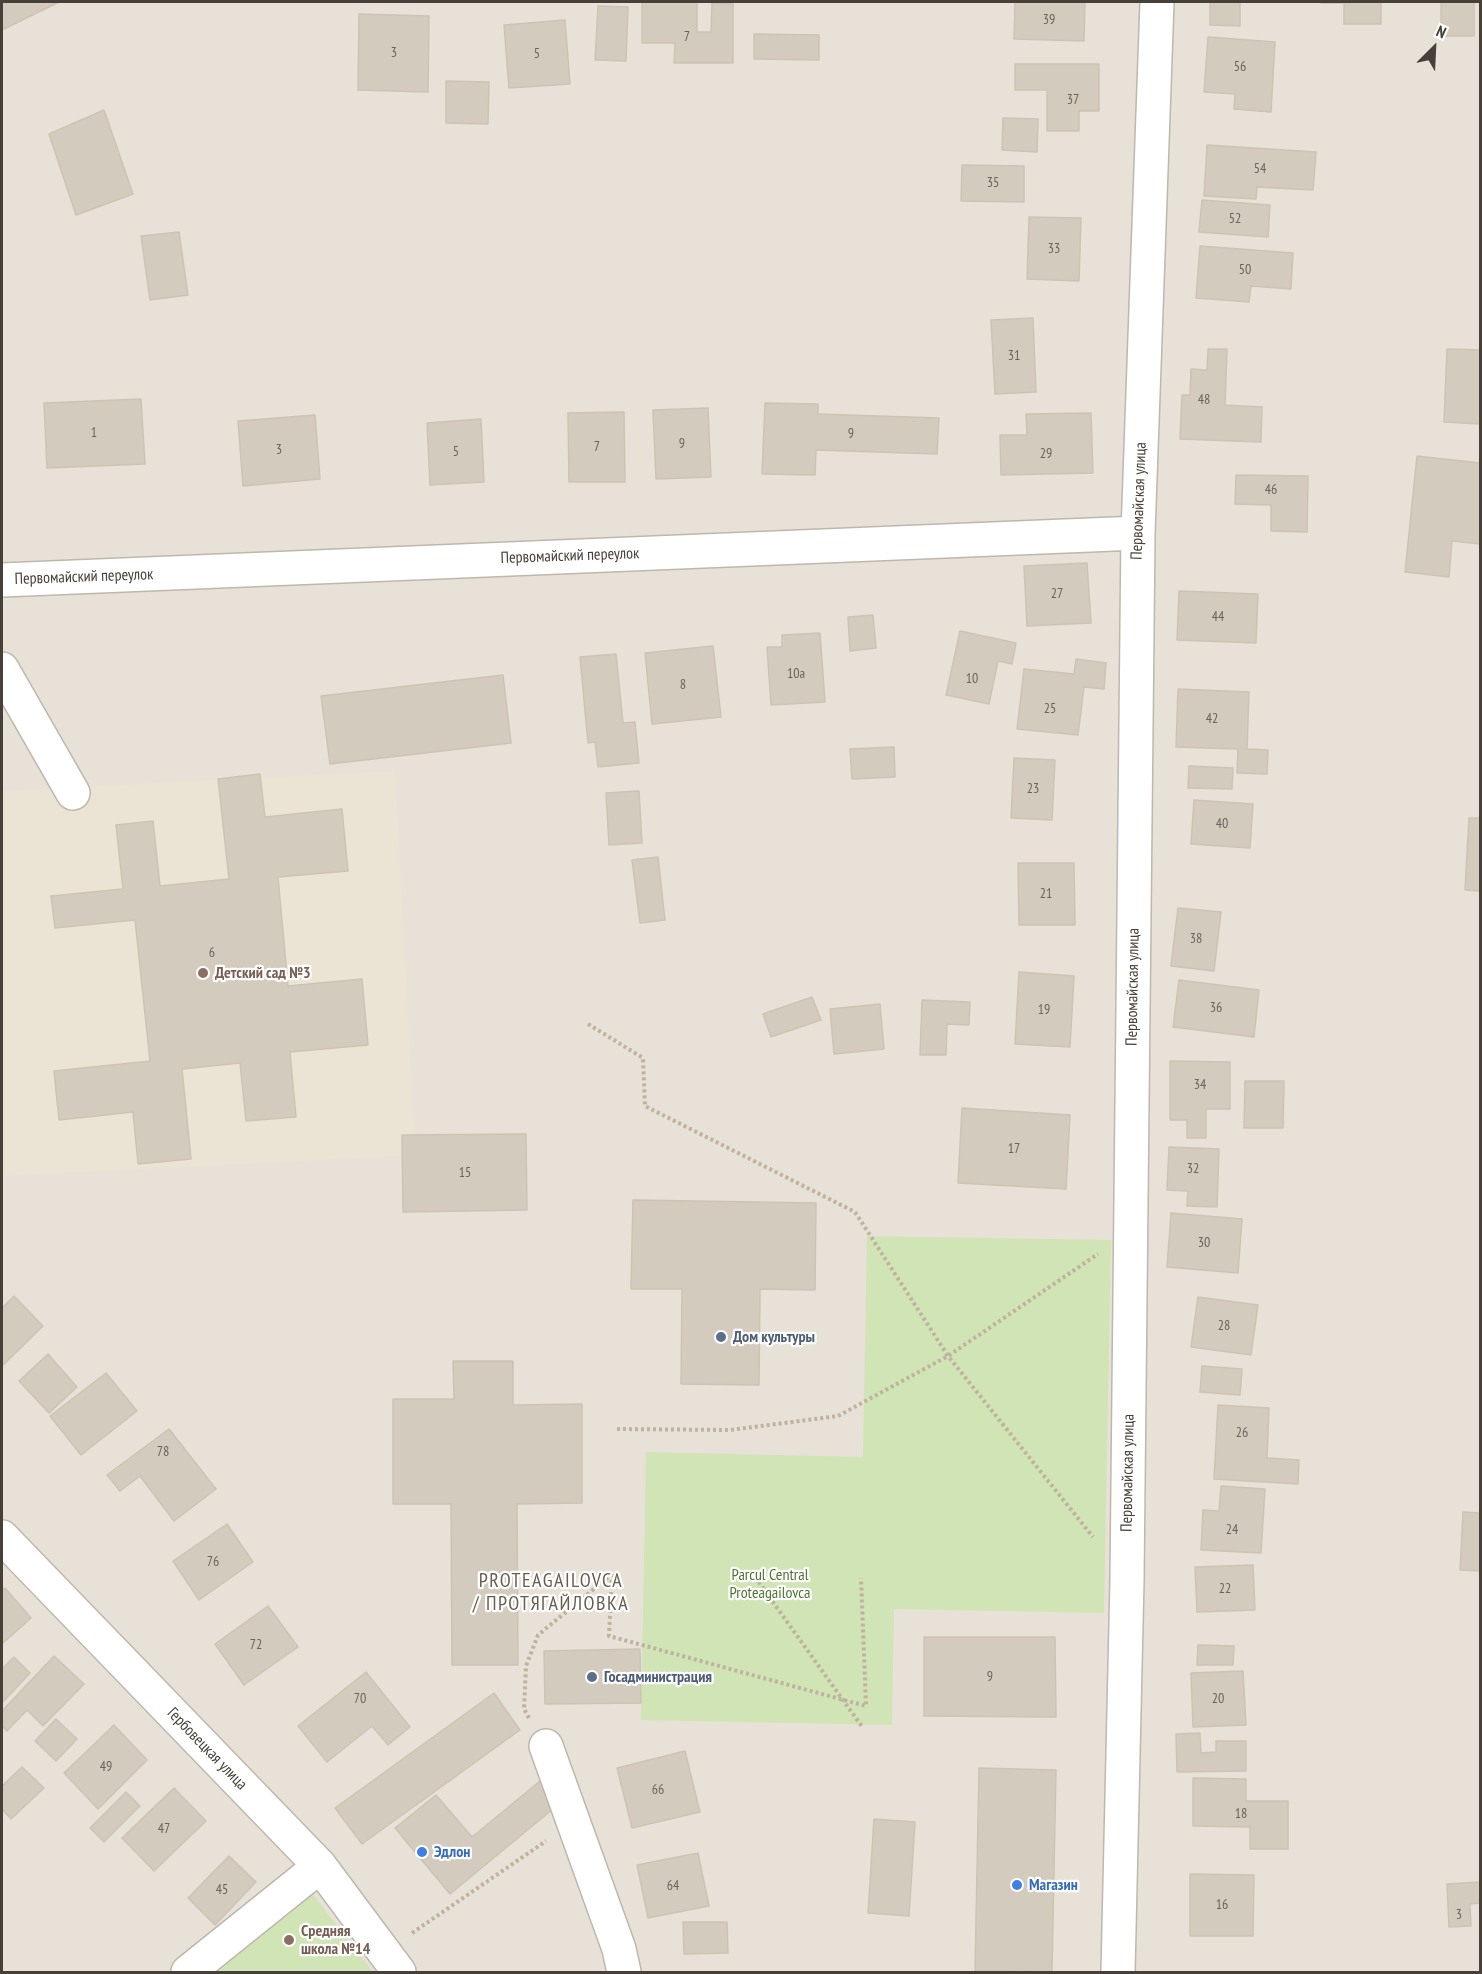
<!DOCTYPE html>
<html>
<head>
<meta charset="utf-8">
<style>
  body { margin:0 }
  #map { position:relative; width:1482px; height:1974px; overflow:hidden; background:#f3f0e9; font-family:"PT Sans Narrow",sans-serif }
  canvas { display:block }
  .frame { position:absolute; inset:0; border:3px solid #464038; pointer-events:none }
  .north { position:absolute; left:1404px; top:18px; width:60px; height:60px; -webkit-text-stroke:4px #fff; paint-order:stroke; rotate:24deg; font-size:16px; font-weight:700; line-height:24px; text-align:center; color:#464038 }
  .north::after { content:''; display:block; margin:auto; width:21px; height:27px; background:#464038; clip-path:polygon(50% 0,100% 100%,50% 72%,0 100%) }
</style>
</head>
<body>
<div id="map">
<canvas width="1482" height="1974"></canvas>
<div class="frame"></div>
<div class="north">N</div>
</div>
<script>
const ctx = document.querySelector('canvas').getContext('2d');
ctx.lineJoin = 'round';
function fill(path, color) {
  ctx.fillStyle = color;
  ctx.fill(path, 'evenodd');
}
function stroke(path, color, width, dash) {
  ctx.strokeStyle = color;
  ctx.lineWidth = width;
  ctx.lineCap = dash ? 'butt' : 'round';
  ctx.setLineDash(dash || []);
  ctx.stroke(path);
}
function label(font, color, halo, rows, align = 'center') {
  ctx.font = font + ' "PT Sans Narrow",sans-serif';
  ctx.lineWidth = 4.5;
  ctx.setLineDash([]);
  ctx.textBaseline = 'middle';
  ctx.strokeStyle = halo;
  ctx.fillStyle = color;
  for (const [text, x, y, turn = 0] of rows) {
    ctx.save();
    ctx.translate(x, y);
    ctx.rotate((+turn || 0) * Math.PI / 180);
    ctx.textAlign = isNaN(turn) ? turn : align;
    if (halo) ctx.strokeText(text, 0, 0);
    ctx.fillText(text, 0, 0);
    ctx.restore();
  }
}
fill(new Path2D(`
  M2 2H1480V1972H2Z`), '#e7e1d8');
fill(new Path2D(`
  M395 771 415 1155 2 1176V791Z`), '#ebe4d4');
fill(new Path2D(`
  M867 1236 1111 1240 1104 1613 894 1609 892 1725 641 1720 646 1452 863 1457Z
  M311 1892 373 1972H216L297 1908Z`), '#d1e4b5');
const building = new Path2D(`
  M2 2H59L2 30Z
  M642 2H697V32H711L712 3 733 4V63H674L675 43H642Z
  M1015 2H1085L1084 41 1014 39Z
  M1210 2H1240V26L1210 25Z
  M1381 2V24H1344V3H1321Z
  M1441 2H1474V36H1441Z
  M598 6 628 7 626 61 595 60Z
  M359 14 429 16 428 92 358 90Z
  M565 20 570 84 509 88 504 25Z
  M754 34 819 35V60L754 59Z
  M1208 37 1275 42 1271 112 1234 109 1235 94 1204 92Z
  M1015 64H1099V111H1079V131H1047V90H1015Z
  M446 81 489 82 488 124 446 123Z
  M104 110 133 194 76 215 49 134Z
  M1003 118 1038 119 1037 152 1002 150Z
  M1207 145 1316 152 1313 190 1257 187 1256 199 1204 196Z
  M962 165 1024 166V202L961 201Z
  M1202 200 1270 205 1268 237 1199 232Z
  M1029 217 1081 218 1079 281 1027 279Z
  M179 232 188 295 150 300 141 236Z
  M1200 246 1293 253 1291 289 1251 286 1249 302 1196 298Z
  M1033 318 1036 392 995 394 991 320Z
  M1208 349H1227L1225 405 1262 407 1261 442 1180 439 1182 395H1190L1191 369 1207 370Z
  M1447 349 1480 350V424L1444 422Z
  M141 399 145 464 47 468 44 403Z
  M765 403 818 404V414L939 418 937 454 816 450 815 475 762 474Z
  M708 408 711 477 656 479 653 410Z
  M624 412 625 482H569L568 413Z
  M1091 413 1093 473 1001 475 1000 435H1027L1026 414Z
  M315 415 320 479 243 486 238 421Z
  M481 419 484 482 430 485 427 423Z
  M1417 456 1480 463V544L1452 541 1449 577 1405 572Z
  M1236 475 1308 476 1307 532 1271 531V505L1235 504Z
  M1087 563 1091 623 1027 626 1024 566Z
  M1179 591 1258 594 1256 643 1177 640Z
  M873 615 876 648 850 651 848 617Z
  M960 631 1016 643 1012 664 998 661 989 704 946 695Z
  M820 633 825 702 771 705 767 647H782V635Z
  M713 646 721 717 652 724 645 653Z
  M616 654 623 723 635 722 639 763 598 767 595 742 588 743 580 657Z
  M1076 659 1106 663 1104 689 1084 687 1078 735 1017 729 1024 669 1074 674Z
  M503 675 511 743 330 764 321 696Z
  M1178 689 1249 692 1247 749 1268 750 1267 774 1237 773 1238 749 1176 747Z
  M894 747 895 777 852 779 850 749Z
  M1014 758 1055 760 1052 820 1011 818Z
  M1189 766 1233 768 1232 789 1188 788Z
  M260 774 265 817 342 809 348 871 278 877 288 986 362 979 368 1045 290 1052 296 1117 246 1121 240 1063 182 1069 191 1159 138 1164 133 1112 59 1120 54 1071 150 1061 135 920 55 928 51 896 123 889 116 825 153 821 160 886 229 879 218 779Z
  M639 791 642 843 609 845 606 793Z
  M1194 800 1253 804 1250 848 1191 844Z
  M1469 818H1480V891L1465 890Z
  M658 857 665 920 640 923 632 860Z
  M1018 863H1074L1075 925H1019Z
  M1178 908 1221 912 1214 971 1171 966Z
  M1019 972 1074 976 1070 1047 1015 1044Z
  M1179 980 1259 990 1254 1037 1173 1027Z
  M812 997 821 1020 771 1037 763 1014Z
  M922 1000 970 1002 969 1025 947 1024 946 1055H920Z
  M880 1004 884 1049 834 1054 830 1009Z
  M1170 1061 1230 1062V1109H1206V1138H1187V1120H1170Z
  M1245 1081H1284L1283 1128H1244Z
  M962 1108 1070 1115 1066 1189 958 1183Z
  M526 1134 527 1210 403 1212 402 1135Z
  M1169 1147 1219 1149 1217 1207 1187 1206 1188 1191 1167 1190Z
  M633 1200 816 1203 815 1290 760 1289 759 1385 681 1384 682 1289H631Z
  M1171 1213 1242 1219 1238 1273 1167 1267Z
  M14 1296 43 1326 2 1366V1308Z
  M1198 1297 1258 1305 1251 1355 1191 1347Z
  M48 1354 77 1387 49 1413 19 1381Z
  M453 1361H513V1405L582 1404V1503L517 1504 518 1665H452L451 1504H393V1399H454Z
  M1202 1366 1242 1369 1240 1395 1200 1392Z
  M106 1373 137 1411 81 1455 50 1416Z
  M1218 1405 1269 1408 1267 1458 1299 1460 1298 1484 1214 1479Z
  M169 1429 216 1489 174 1521 140 1476 120 1491 107 1475Z
  M1221 1486 1265 1489 1261 1553 1201 1550 1203 1510 1219 1511Z
  M1463 1512 1480 1513V1571L1460 1570Z
  M227 1524 253 1562 199 1600 173 1561Z
  M1253 1565 1255 1610 1197 1612 1195 1567Z
  M5 1588 31 1618 2 1644V1591Z
  M268 1606 298 1647 244 1685 215 1644Z
  M924 1637H1055L1056 1717 924 1716Z
  M1198 1645 1234 1646 1233 1665H1197Z
  M640 1649 641 1703 545 1704 544 1651Z
  M54 1656 84 1684 43 1726 27 1710 7 1731 2 1726V1711Z
  M14 1657 30 1673 2 1703V1669Z
  M1243 1671 1246 1725 1193 1727 1191 1673Z
  M366 1672 410 1727 388 1745 372 1726 327 1762 298 1726Z
  M494 1693 520 1730 362 1844 335 1808Z
  M56 1719 77 1739 56 1761 35 1741Z
  M114 1725 147 1760 98 1809 64 1773Z
  M1200 1733 1201 1753 1216 1752V1741H1246V1771L1177 1772 1176 1734Z
  M685 1751 700 1812 632 1828 617 1768Z
  M22 1767 44 1788 11 1819 2 1809V1786Z
  M979 1768 1056 1770 1052 1972 975 1971Z
  M1193 1778 1246 1779V1801H1288V1849H1250V1827L1193 1826Z
  M540 1781 559 1804 450 1894 395 1828 436 1795 472 1837Z
  M174 1788 206 1821 154 1871 122 1838Z
  M126 1792 140 1806 104 1842 90 1828Z
  M874 1819 915 1822 909 1916 868 1913Z
  M698 1853 709 1906 648 1918 637 1865Z
  M229 1856 256 1882 215 1925 188 1898Z
  M1190 1874 1254 1875 1253 1936H1190Z
  M1480 1882V1903L1470 1904 1471 1926 1449 1927 1447 1884Z
  M683 1922H727L728 1953 684 1954Z`);
fill(building, '#d4cbbf');
stroke(building, '#cec3b3', 1.5);
const minor = new Path2D(`
  M2 580 1138 533
  M2 669 73 793
  M2 1537 320 1866 399 1972
  M546 1746 619 1949 624 1972
  M188 1972 320 1866
  M1118 1972 1127 1580 1138 533 1157 2`);
stroke(minor, '#beb7ac', 36);
stroke(new Path2D(`
  M588 1024 643 1058 645 1106 855 1212 948 1356 1093 1537
  M617 1429 730 1430 838 1416 948 1356 1098 1254
  M612 1574 609 1636 866 1706 861 1578
  M755 1577 863 1728
  M529 1718 524 1709 526 1666 538 1635 611 1575
  M412 1933 546 1841`), '#bfb29e', 4, [3, 3]);
stroke(minor, '#fff', 33);
for (const [x, y, r, color] of [
  [203,973,6,"#8d6e63"],
  [721,1337,6,"#5c6f8a"],
  [592,1677,6,"#5c6f8a"],
  [422,1852,6,"#3f7fe0"],
  [1017,1885,6,"#3f7fe0"],
  [289,1940,6,"#8d6e63"]
]) {
  const dot = new Path2D();
  dot.arc(x, y, r, 0, 2 * Math.PI);
  ctx.fillStyle = color;
  ctx.fill(dot);
  stroke(dot, '#fff', 2);
}
label('14px', '#6a635a', null, [
  ["39",1049,20],
  ["7",687,37],
  ["3",394,53],
  ["5",537,54],
  ["56",1240,67],
  ["37",1073,100],
  ["54",1260,169],
  ["35",993,183],
  ["52",1235,219],
  ["33",1054,249],
  ["50",1245,270],
  ["31",1014,356],
  ["48",1204,400],
  ["1",94,433],
  ["9",851,434],
  ["9",682,444],
  ["7",597,447],
  ["3",279,450],
  ["5",456,452],
  ["29",1046,454],
  ["46",1271,490],
  ["27",1057,594],
  ["44",1218,617],
  ["10а",796,674],
  ["10",972,679],
  ["8",683,685],
  ["25",1050,709],
  ["42",1212,719],
  ["23",1033,789],
  ["40",1222,824],
  ["21",1046,894],
  ["38",1196,939],
  ["6",212,953],
  ["36",1216,1008],
  ["19",1044,1010],
  ["34",1200,1085],
  ["17",1014,1149],
  ["32",1193,1169],
  ["15",465,1173],
  ["30",1204,1243],
  ["28",1224,1326],
  ["26",1242,1433],
  ["78",163,1452],
  ["24",1232,1530],
  ["76",213,1562],
  ["22",1225,1589],
  ["72",256,1645],
  ["9",990,1677],
  ["70",360,1699],
  ["20",1218,1699],
  ["49",106,1767],
  ["66",658,1790],
  ["18",1241,1814],
  ["47",164,1829],
  ["64",673,1886],
  ["45",222,1890],
  ["16",1222,1905],
  ["3",1459,1915]
]);
label('16px', '#464038', '#fff', [
  ["Первомайская улица",1139,501,-88],
  ["Первомайский переулок",570,556,-2],
  ["Первомайский переулок",84,577,-2],
  ["Первомайская улица",1133,987,-89],
  ["Первомайская улица",1128,1473,-89],
  ["Гербовецкая улица",207,1749,46]
]);
label('bold 16px', '#785e54', '#fff', [
  ["Детский сад №3",215,973],
  ["Средняя",301,1931],
  ["школа №14",301,1949]
], 'left');
label('bold 16px', '#4e5e75', '#fff', [
  ["Дом культуры",733,1337],
  ["Госадминистрация",604,1677]
], 'left');
label('16px', '#4c742f', '#fff', [
  ["Parcul Central",770,1575],
  ["Proteagailovca",770,1593]
]);
label('bold 16px', '#366cbe', '#fff', [
  ["Эдлон",434,1852],
  ["Магазин",1029,1885]
], 'left');
ctx.letterSpacing = '1.5px';
label('20px', '#685e50', '#fff', [
  ["PROTEAGAILOVCA",551,1581],
  ["/ ПРОТЯГАЙЛОВКА",551,1604]
]);
ctx.letterSpacing = '0px';
</script>
</body>
</html>
